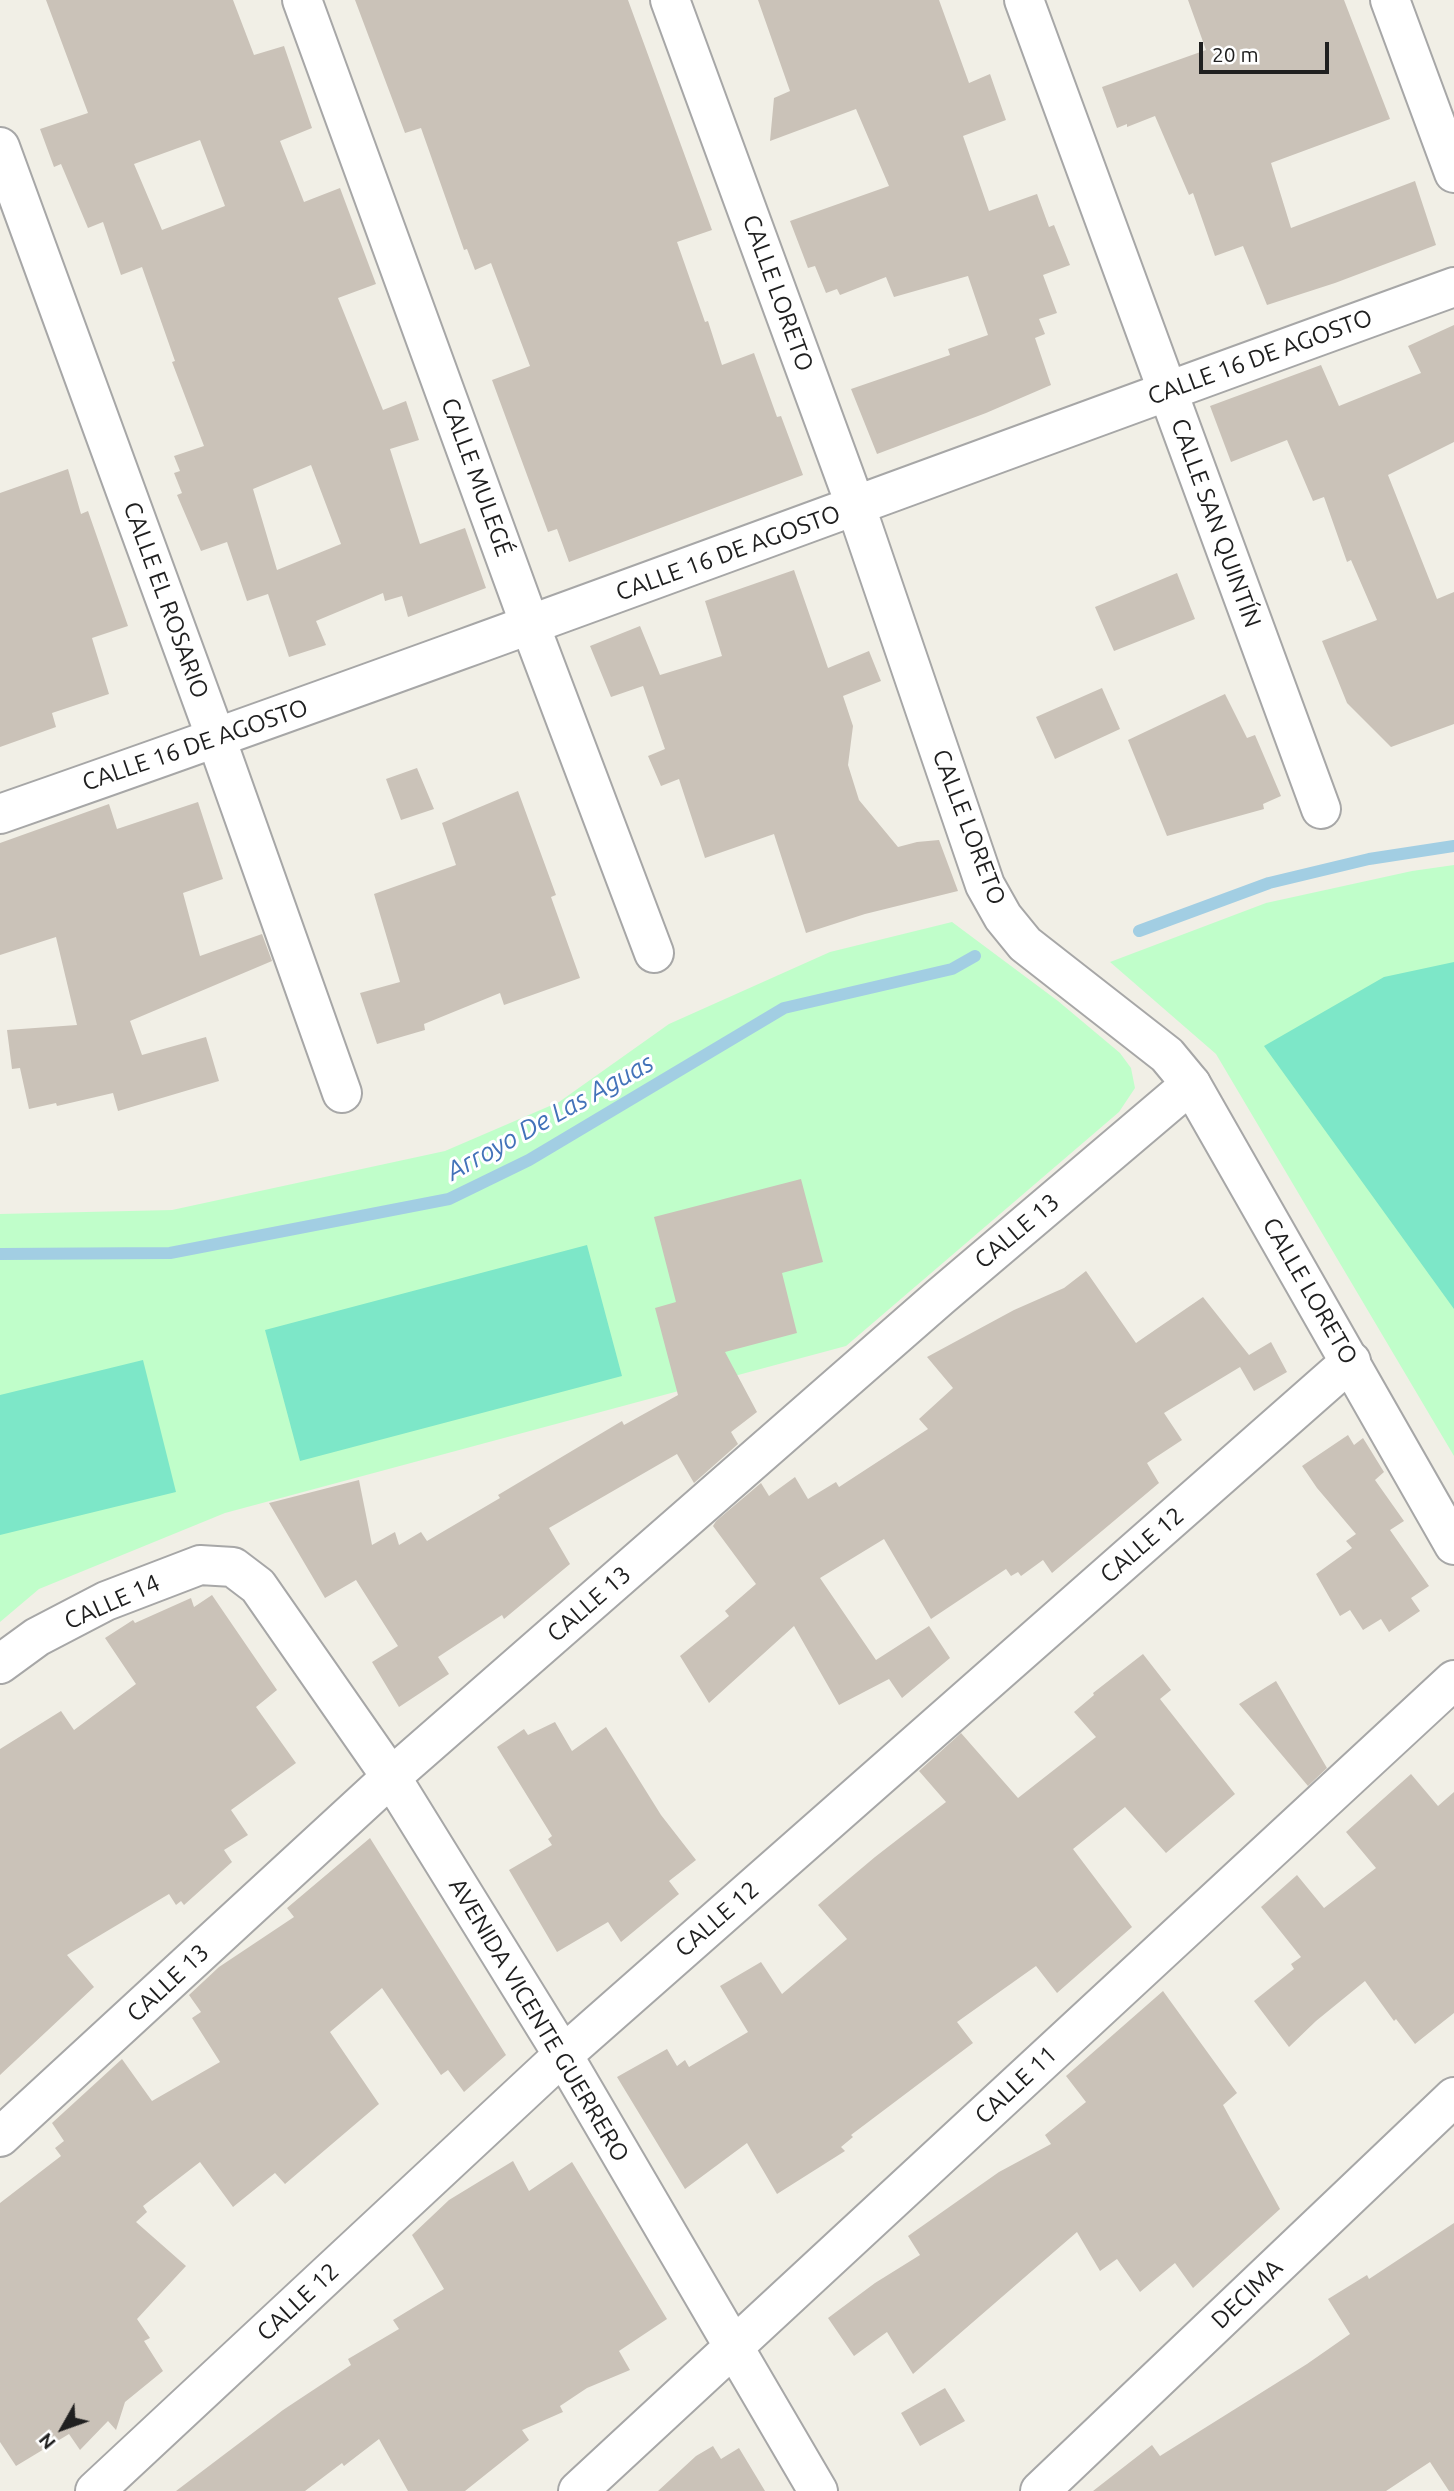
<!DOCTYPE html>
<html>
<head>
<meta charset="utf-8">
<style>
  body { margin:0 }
  #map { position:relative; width:1454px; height:2491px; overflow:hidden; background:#f1efe6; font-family:Ubuntu,sans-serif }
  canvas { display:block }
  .north { position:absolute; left:28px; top:2393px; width:70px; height:70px; -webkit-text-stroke:5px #fff; paint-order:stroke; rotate:230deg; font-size:19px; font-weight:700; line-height:28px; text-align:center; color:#202020 }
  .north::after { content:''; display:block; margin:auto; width:24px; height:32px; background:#202020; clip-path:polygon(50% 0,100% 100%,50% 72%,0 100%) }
  .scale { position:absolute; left:1199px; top:42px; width:130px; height:32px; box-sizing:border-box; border:4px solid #202020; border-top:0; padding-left:9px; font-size:21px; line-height:24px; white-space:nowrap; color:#202020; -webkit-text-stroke:5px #fff; paint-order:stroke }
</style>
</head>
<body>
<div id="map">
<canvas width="1454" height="2491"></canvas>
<div class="north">N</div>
<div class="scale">20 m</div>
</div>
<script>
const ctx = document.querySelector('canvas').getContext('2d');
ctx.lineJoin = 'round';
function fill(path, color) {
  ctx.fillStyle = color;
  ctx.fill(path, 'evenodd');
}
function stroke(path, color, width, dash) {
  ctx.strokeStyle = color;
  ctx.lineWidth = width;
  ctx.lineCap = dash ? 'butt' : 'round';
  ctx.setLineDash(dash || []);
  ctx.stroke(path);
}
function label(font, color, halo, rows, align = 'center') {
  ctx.font = font + ' Ubuntu,sans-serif';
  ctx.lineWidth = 6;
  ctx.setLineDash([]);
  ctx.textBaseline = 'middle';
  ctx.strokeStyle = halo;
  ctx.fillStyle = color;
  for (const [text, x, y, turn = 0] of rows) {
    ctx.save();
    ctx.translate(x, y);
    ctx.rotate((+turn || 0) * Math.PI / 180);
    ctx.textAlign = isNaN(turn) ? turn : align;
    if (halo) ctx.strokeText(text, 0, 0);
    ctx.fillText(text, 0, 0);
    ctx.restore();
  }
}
fill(new Path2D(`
  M1454 865V1456L1216 1054 1110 962 1266 903 1412 871Z
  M952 922 1058 1001 1120 1053 1131 1068 1135 1088 1119 1112 846 1346 225 1513 39 1589 0 1622V1214L172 1210 445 1151 559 1102 669 1024 830 952Z`), '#c0feca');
fill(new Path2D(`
  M1454 962V1309L1264 1046 1384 977Z
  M587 1245 622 1376 300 1461 265 1330Z
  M143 1360 176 1492 0 1535V1395Z`), '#7de7c8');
stroke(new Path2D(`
  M1139 931 1269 883 1369 859 1454 846
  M0 1254 170 1253 449 1199 529 1160 784 1008 952 969 975 956`), '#a2cee3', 12);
fill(new Path2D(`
  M46 0H233L254 55 284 46 312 128 280 141 304 202 340 188 376 284 338 298 383 410 406 401 419 440 390 449 420 544 465 528 486 588 408 617 402 596 385 601 383 593 316 621 326 645 289 657 268 594 247 601 227 542 201 551 177 495 182 493 174 473 180 471 174 456 204 446 172 362 175 361 142 267 121 275 103 222 88 228 61 164 54 167 40 129 88 113ZM200 140 225 206 162 230 134 164ZM311 465 341 544 277 570 253 489Z
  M355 0H628L712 230 677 242 705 322 708 321 722 365 754 353 777 417 781 416 803 475 569 562 557 529 548 532 492 380 530 366 491 263 475 270 467 249 464 250 421 128 405 133Z
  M758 0H939L969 83 990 74 1006 120 963 136 989 211 1037 194 1049 227 1054 225 1070 265 1043 275 1057 313 1039 319 1045 334 1035 338 1051 385 986 413 877 454 851 389 950 355 948 349 988 335 968 276 894 297 886 277 840 295 837 289 826 293 815 266 808 268 790 221 889 186 856 109 770 141 774 98 790 91Z
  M1188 0H1344L1390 119 1271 163 1291 228 1415 181 1436 245 1335 283 1267 305 1243 246 1215 256 1193 193 1189 195 1155 116 1127 127V124L1117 128 1102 87 1206 50Z
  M1454 325V442L1388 475 1437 599 1454 592V724L1391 747 1347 703 1322 641 1377 620 1351 560 1347 562 1324 497 1313 501 1287 440 1231 462 1210 406 1321 365 1339 406 1421 373 1408 346Z
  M68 469 81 514 88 511 128 626 92 638 109 694 52 713 56 727 0 747V493Z
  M794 570 828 668 869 651 881 681 843 696 853 726 848 765 859 800 898 847 917 842 939 840 958 891 865 914 806 933 774 834 705 858 679 779 661 786 648 756 665 749 643 686 611 697 590 646 640 626 660 675 722 656 705 601Z
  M1177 573 1195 619 1114 651 1095 607Z
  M1102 688 1120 729 1055 759 1036 717Z
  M1225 694 1247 738 1255 735 1281 796 1263 804 1264 809 1167 836 1128 740Z
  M417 768 434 809 401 820 386 779Z
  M518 791 556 895 551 897 580 978 504 1005 500 993 424 1024 425 1030 377 1044 360 993 400 982 374 894 456 865 442 823Z
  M198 802 223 879 183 893 200 956 262 934 272 961 130 1021 142 1055 206 1037 219 1081 118 1111 113 1093 57 1106 56 1103 29 1109 20 1068 12 1069 7 1030 77 1025 56 937 0 955V843L109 804 117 829Z
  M801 1179 823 1262 782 1273 797 1333 725 1352 757 1412 731 1432 738 1444 694 1483 677 1454 549 1528 570 1564 504 1619 502 1615 438 1657 449 1674 399 1707 372 1662 398 1646 356 1580 325 1598 269 1503 359 1480 372 1545 395 1532 399 1545 421 1532 427 1541 500 1498 498 1495 622 1421 624 1425 678 1395 655 1308 676 1302 654 1217Z
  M1086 1271 1136 1343 1203 1297 1249 1355 1271 1342 1287 1372 1254 1391 1240 1367 1164 1413 1182 1440 1147 1463 1159 1483 1052 1573 1043 1560 1021 1576 1018 1572 1011 1576 1006 1569 931 1619 884 1539 820 1578 876 1660 929 1626 950 1658 902 1698 889 1679 839 1705 794 1626 709 1703 680 1656 729 1616 725 1611 756 1584 713 1526 716 1521 761 1483 769 1496 795 1477 808 1499 836 1482 839 1487 928 1429 919 1419 953 1388 927 1357 1014 1310 1064 1288Z
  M1348 1435 1354 1445 1363 1438 1384 1472 1375 1480 1404 1521 1390 1530 1429 1586 1411 1598 1420 1611 1389 1632 1381 1619 1363 1630 1350 1610 1340 1616 1316 1574 1352 1548 1346 1541 1356 1534 1317 1488 1302 1466Z
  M212 1595 277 1690 256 1707 296 1763 231 1810 248 1835 224 1850 232 1862 184 1905 181 1901 176 1905 169 1894 67 1955 94 1987 0 2075V1749L61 1711 74 1730 136 1684 105 1638 133 1620 135 1623 191 1598 194 1607Z
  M1143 1654 1171 1690 1160 1699 1235 1794 1166 1853 1125 1807 1073 1849 1132 1927 1057 1993 1036 1966 957 2022 973 2043 851 2135 853 2137 841 2147 845 2151 777 2194 747 2143 685 2189 617 2077 667 2049 677 2066 685 2060 689 2067 748 2032 720 1986 761 1962 782 1994 847 1939 818 1905 875 1857 946 1802 919 1771 961 1733 1018 1798 1096 1737 1074 1712 1094 1695 1093 1693Z
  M1276 1681 1327 1768 1308 1786 1239 1704Z
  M555 1722 572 1751 606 1727 661 1815 696 1860 669 1881 679 1894 621 1942 608 1922 557 1952 509 1870 552 1845 548 1839 552 1836 497 1747 524 1729 528 1735Z
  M1411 1774 1438 1806 1454 1792V2013L1415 2044 1396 2019 1394 2021 1365 1981 1316 2021 1289 2047 1254 2001 1294 1969 1291 1964 1301 1957 1261 1907 1297 1875 1324 1908 1376 1868 1346 1832Z
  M370 1838 506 2055 464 2092 448 2070 441 2075 382 1988 330 2032 379 2104 285 2184 275 2173 233 2207 200 2162 143 2206 147 2212 136 2222 186 2266 137 2319 150 2338 144 2341 163 2371 125 2402 116 2430 108 2421 80 2450 69 2434 16 2466 0 2442V2203L61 2156 55 2148 64 2141 52 2123 122 2059 152 2101 220 2062 192 2018 201 2012 189 1995 219 1967 294 1917 287 1908Z
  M1163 1991 1237 2093 1223 2105 1280 2209 1193 2288 1175 2263 1140 2292 1117 2259 1100 2271 1077 2232 913 2374 887 2332 854 2356 828 2318 875 2283 920 2255 908 2236 999 2172 1051 2144 1045 2135 1086 2102 1066 2076Z
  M513 2161 529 2191 572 2162 667 2319 619 2351 630 2370 587 2388 560 2406 563 2412 522 2430 529 2440 465 2491H408L379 2439 344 2466 342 2463 305 2491H176L283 2410 351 2365 348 2359 399 2329 393 2320 444 2289 412 2235 449 2200Z
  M1454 2223V2491H1449L1430 2462 1386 2491H1093L1152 2445 1160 2456 1307 2364 1350 2334 1328 2299 1367 2275 1369 2279Z
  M945 2388 965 2421 920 2446 901 2413Z
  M713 2446 721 2459 739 2448 765 2491H658L696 2456Z`), '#cac2b8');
const minor = new Path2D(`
  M302 0 530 625 654 953
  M1024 0 1321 809
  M0 147 216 738 342 1093
  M0 1664 37 1637 106 1601 200 1565 233 1567 258 1586 391 1777 563 2055 818 2491
  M0 2137 391 1777 940 1297 1191 1084
  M95 2491 563 2055 1351 1361
  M578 2491 1454 1680
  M1040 2491 1454 2097`);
const tertiary = new Path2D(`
  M670 0 856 507 985 885 1003 917 1025 944 1167 1055 1191 1084 1454 1545
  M1390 0 1454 173
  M0 814C487 644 969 462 1454 287`);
stroke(minor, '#a7a7a7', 42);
stroke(tertiary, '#a7a7a7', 42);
stroke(minor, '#fff', 38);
stroke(tertiary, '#fff', 38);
label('24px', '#202020', '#fff', [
  ["CALLE LORETO",778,293,70],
  ["CALLE 16 DE AGOSTO",1260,357,-20],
  ["CALLE MULEGÉ",477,477,70],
  ["CALLE SAN QUINTÍN",1216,523,70],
  ["CALLE 16 DE AGOSTO",728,553,-20],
  ["CALLE EL ROSARIO",166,600,70],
  ["CALLE 16 DE AGOSTO",195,745,-19],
  ["CALLE LORETO",969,827,69],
  ["CALLE 13",1017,1231,-40],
  ["CALLE LORETO",1310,1291,60],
  ["CALLE 12",1142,1545,-41],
  ["CALLE 14",112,1602,-24],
  ["CALLE 13",589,1604,-41],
  ["CALLE 12",717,1919,-41],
  ["CALLE 13",168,1983,-43],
  ["AVENIDA VICENTE GUERRERO",539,2020,59],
  ["CALLE 11",1016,2085,-43],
  ["DECIMA",1247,2294,-44],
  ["CALLE 12",298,2302,-43]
]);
label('italic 26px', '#4373b9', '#fff', [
  ["Arroyo De Las Aguas",550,1117,-29]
]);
</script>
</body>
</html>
